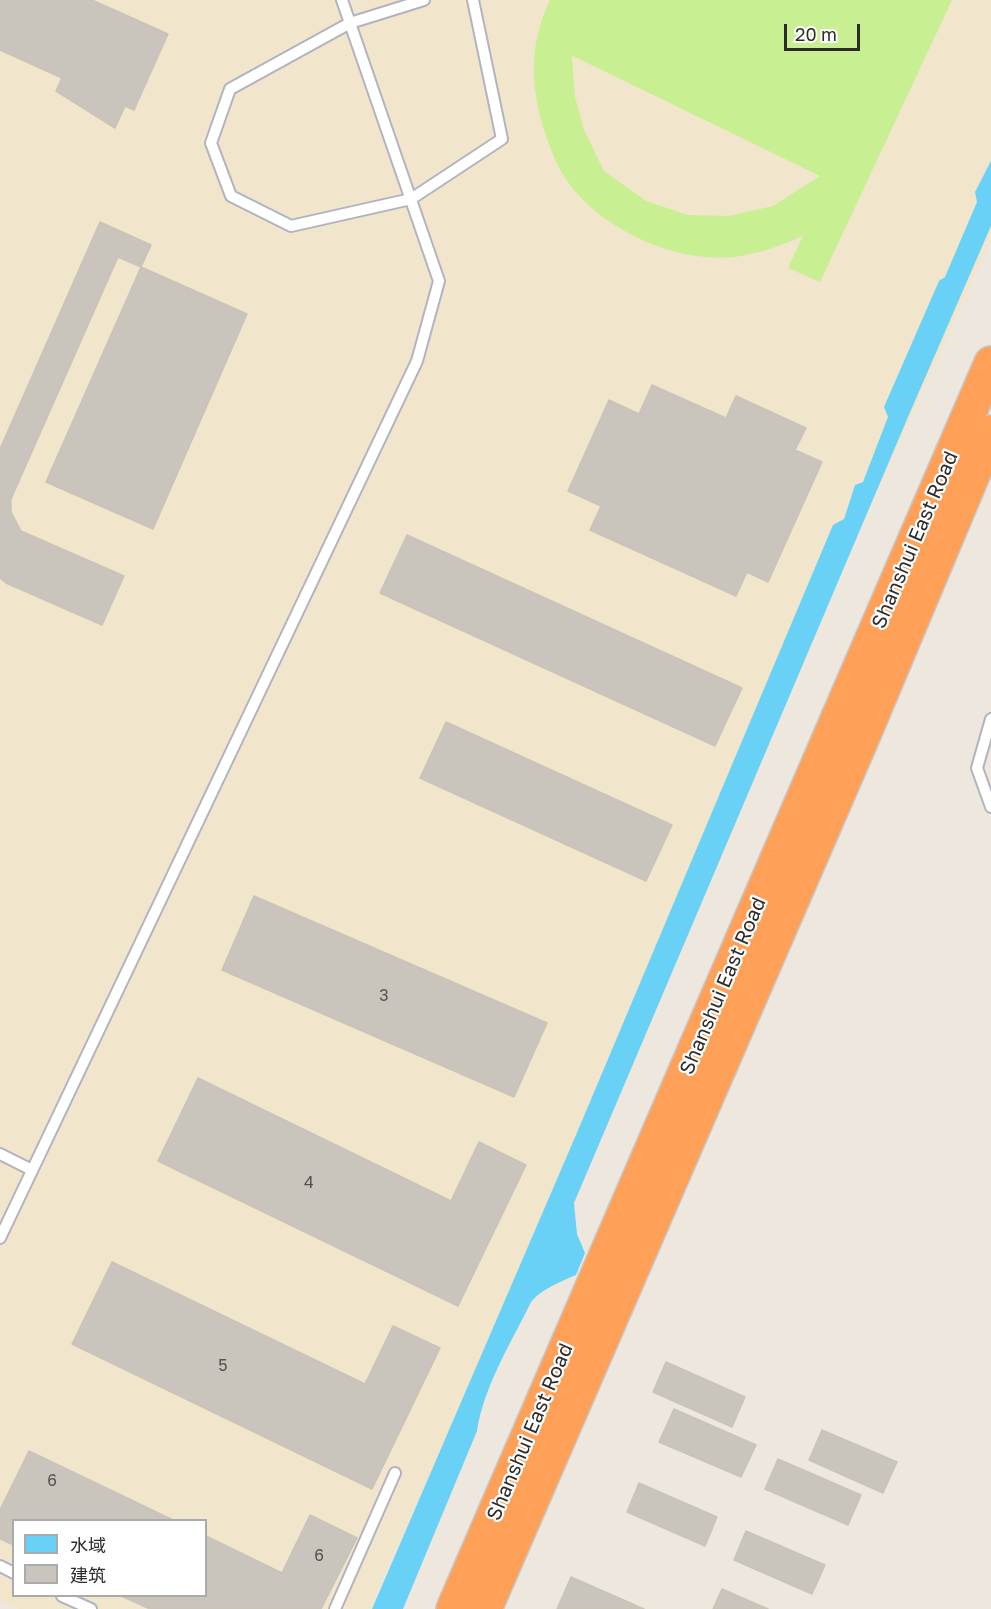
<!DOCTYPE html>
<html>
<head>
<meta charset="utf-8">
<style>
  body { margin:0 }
  #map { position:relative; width:991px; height:1609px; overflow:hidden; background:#eee7dd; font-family:"Golos Text","Noto Sans SC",sans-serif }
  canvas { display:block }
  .legend { position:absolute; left:12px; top:1519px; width:195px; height:78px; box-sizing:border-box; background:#fff; border:2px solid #ababab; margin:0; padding:8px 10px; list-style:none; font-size:18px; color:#2c2c2c }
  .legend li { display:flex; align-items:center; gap:12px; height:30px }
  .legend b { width:30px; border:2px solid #ababab }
  .scale { position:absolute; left:784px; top:24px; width:76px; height:27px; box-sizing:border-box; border:3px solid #2c2c2c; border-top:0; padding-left:8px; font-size:18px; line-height:21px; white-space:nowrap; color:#2c2c2c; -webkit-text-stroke:4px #fff; paint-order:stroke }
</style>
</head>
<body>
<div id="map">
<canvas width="991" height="1609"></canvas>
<ul class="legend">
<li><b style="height:16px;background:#6ad1f6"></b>水域</li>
<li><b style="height:16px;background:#c9c5bc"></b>建筑</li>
</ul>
<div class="scale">20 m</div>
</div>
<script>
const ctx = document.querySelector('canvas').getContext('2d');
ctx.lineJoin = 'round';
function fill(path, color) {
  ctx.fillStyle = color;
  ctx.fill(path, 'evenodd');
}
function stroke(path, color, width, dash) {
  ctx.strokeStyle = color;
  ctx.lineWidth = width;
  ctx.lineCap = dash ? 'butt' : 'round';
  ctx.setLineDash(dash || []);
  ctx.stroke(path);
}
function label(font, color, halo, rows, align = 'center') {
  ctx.font = font + ' "Golos Text",sans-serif';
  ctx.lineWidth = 4.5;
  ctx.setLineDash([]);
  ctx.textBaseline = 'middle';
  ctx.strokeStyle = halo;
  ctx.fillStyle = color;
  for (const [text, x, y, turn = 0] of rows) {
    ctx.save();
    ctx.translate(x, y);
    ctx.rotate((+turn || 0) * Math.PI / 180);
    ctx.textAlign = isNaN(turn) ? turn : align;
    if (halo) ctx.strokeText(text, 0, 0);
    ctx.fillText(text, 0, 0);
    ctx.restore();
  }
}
fill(new Path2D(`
  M0 0H991V240L369 1609H19L0 1601ZM14 1520H206V1596H14Z`), '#f1e5cc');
fill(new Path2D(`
  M550 0H952L820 282 788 268 803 236C780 246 758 254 733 257 677 263 605 231 571 186 556 167 548 143 541 120 530 77 531 40 550 0ZM572 57 573 56 820 176 773 206 729 216 688 215 646 201 604 171 584 130 575 97Z`), '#c8f092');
fill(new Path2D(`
  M991 161V226L908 417 574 1203 577 1234 585 1253 576 1275C560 1282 543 1288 531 1302 512 1341 483 1388 477 1431L403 1609H372L576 1135 833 525 844 519 855 485 863 482 888 417 884 407 939 281 945 277 977 202 975 192Z`), '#6ad1f6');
const building = new Path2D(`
  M0 0H92L168 34 134 110 125 106 115 128 56 91 62 78 0 50Z
  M100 222 151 245 141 267 118 257 11 499V512L21 531 124 576 102 625 6 583 0 578V449Z
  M141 267 247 314 153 529 46 482Z
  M652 385 726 418 736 396 806 428 795 450 822 462 768 582 747 572 736 596 590 530 601 506 568 491 609 400 639 414Z
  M407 535 742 688 715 746 380 593Z
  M446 722 672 825 646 881 420 778Z
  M254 896 547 1023 514 1097 222 970Z
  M198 1078 451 1201 479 1142 526 1165 458 1306 158 1161Z
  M112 1262 365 1384 393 1326 440 1348 372 1489 72 1344Z
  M666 1362 745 1397 732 1427 653 1392Z
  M674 1409 756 1445 741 1477 659 1442Z
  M822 1430 897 1462 883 1493 809 1460Z
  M29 1451 173 1520H14V1545L0 1539V1510Z
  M778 1459 861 1495 848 1525 765 1489Z
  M639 1483 717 1517 705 1546 627 1512Z
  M310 1515 357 1538 321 1609H150L121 1596H206V1536L282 1573Z
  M746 1531 825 1565 812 1594 734 1560Z
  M571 1577 644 1609H557Z
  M722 1589 768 1609H713Z`);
fill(building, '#c9c5bc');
stroke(building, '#cac3b7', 1.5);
const lane = new Path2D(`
  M424 0 350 23 230 89 211 143 231 196 291 226 411 199 502 139 473 0
  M991 719 977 768 991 807
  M0 1154 32 1170
  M0 1238 417 361 439 281 342 0
  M0 1566 14 1573
  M62 1596 91 1609
  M335 1609 395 1473`);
const highway = new Path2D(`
  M453 1609 991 363
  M485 1609 863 737 991 432`);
stroke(lane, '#b1b4c0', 14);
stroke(highway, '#c8c8c8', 36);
stroke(lane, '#fff', 10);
stroke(highway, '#ffa058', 33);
label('16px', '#535250', null, [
  ["3",384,996],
  ["4",309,1183],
  ["5",223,1366],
  ["6",52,1481],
  ["6",319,1556]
]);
label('20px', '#2c2c2c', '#fff', [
  ["Shanshui East Road",915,540,-67],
  ["Shanshui East Road",723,986,-67],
  ["Shanshui East Road",530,1432,-67]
]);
</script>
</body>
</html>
